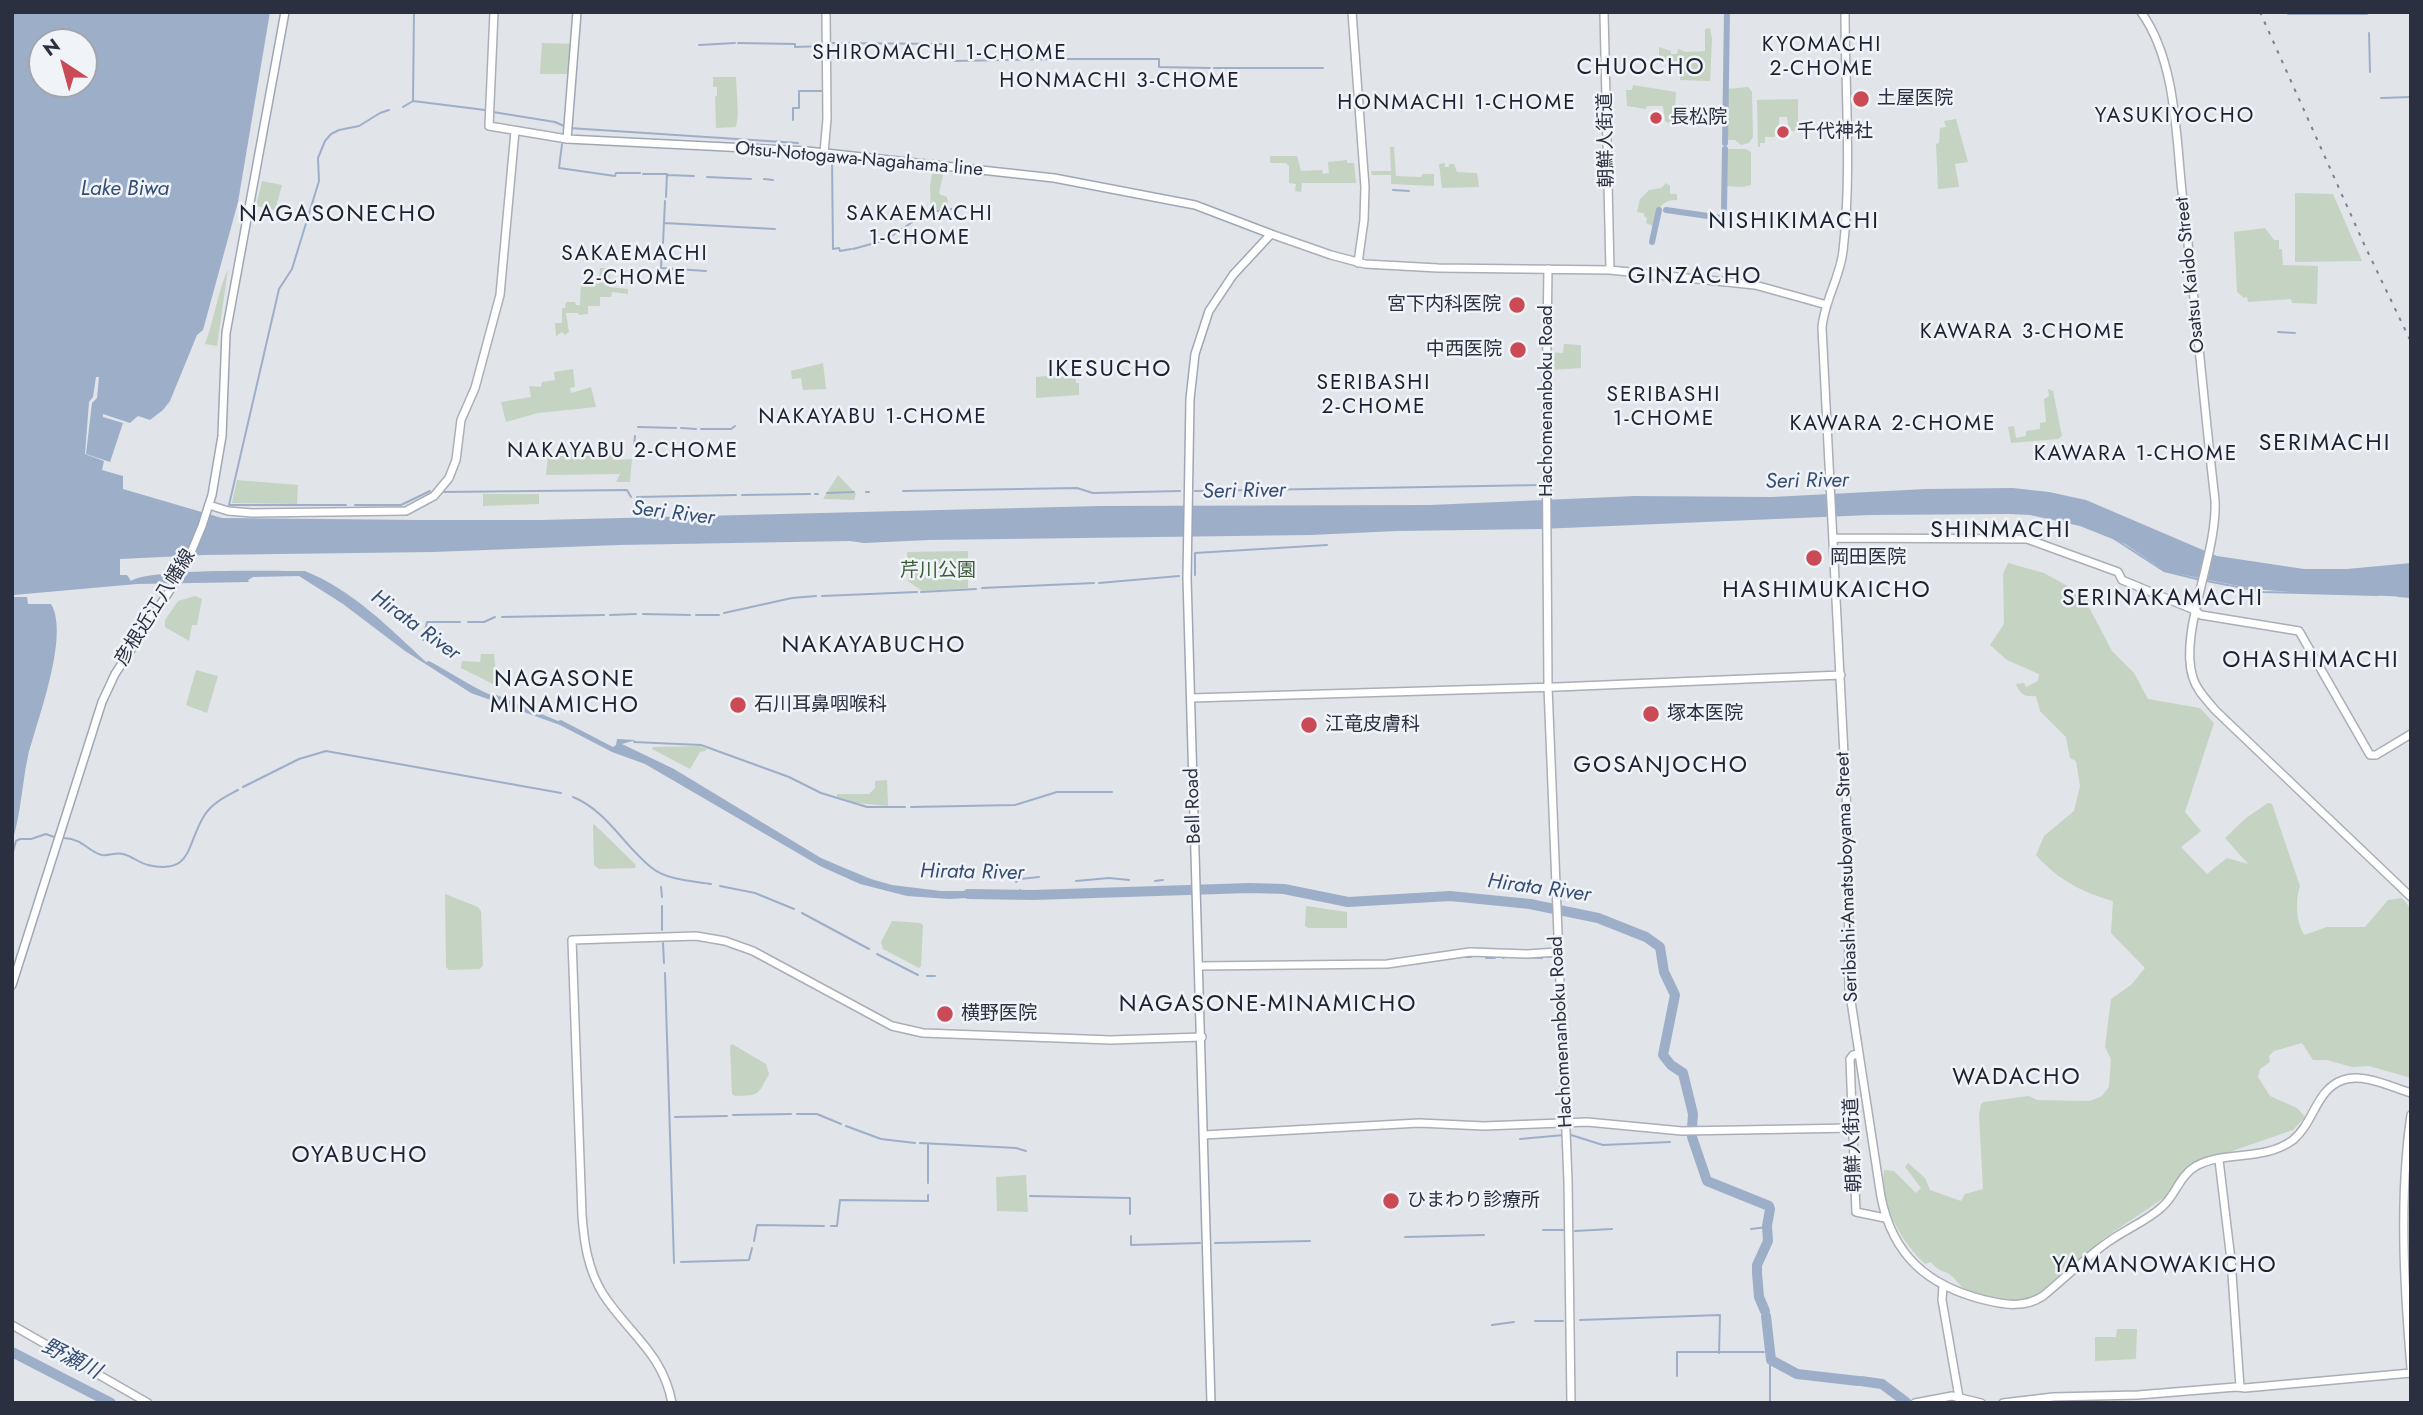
<!DOCTYPE html>
<html>
<head>
<meta charset="utf-8">
<style>
  body { margin:0 }
  #map { position:relative; width:2423px; height:1415px; overflow:hidden; background:#e1e4e9; font-family:Jost,sans-serif }
  canvas { display:block }
  .frame { position:absolute; inset:0; border:14px solid #2a3040; pointer-events:none }
  .north { position:absolute; left:28px; top:28px; width:70px; height:70px; box-sizing:border-box; background:#f0f3f7; border:2px solid #a1a5ae; border-radius:50%; rotate:324deg; font-size:19px; font-weight:700; line-height:28px; text-align:center; color:#2a3040 }
  .north::after { content:''; display:block; margin:auto; width:24px; height:32px; background:#ca4a55; clip-path:polygon(50% 0,100% 100%,50% 72%,0 100%) }
</style>
</head>
<body>
<div id="map">
<canvas width="2423" height="1415"></canvas>
<div class="frame"></div>
<div class="north">N</div>
</div>
<script>
const ctx = document.querySelector('canvas').getContext('2d');
ctx.lineJoin = 'round';
function fill(path, color) {
  ctx.fillStyle = color;
  ctx.fill(path, 'evenodd');
}
function stroke(path, color, width, dash) {
  ctx.strokeStyle = color;
  ctx.lineWidth = width;
  ctx.lineCap = dash ? 'butt' : 'round';
  ctx.setLineDash(dash || []);
  ctx.stroke(path);
}
function label(font, color, halo, rows, align = 'center') {
  ctx.font = font + ' Jost,"Noto Sans JP",sans-serif';
  ctx.lineWidth = 5;
  ctx.setLineDash([]);
  ctx.textBaseline = 'middle';
  ctx.strokeStyle = halo;
  ctx.fillStyle = color;
  for (const [text, x, y, turn = 0] of rows) {
    ctx.save();
    ctx.translate(x, y);
    ctx.rotate((+turn || 0) * Math.PI / 180);
    ctx.textAlign = isNaN(turn) ? turn : align;
    if (halo) ctx.strokeText(text, 0, 0);
    ctx.fillText(text, 0, 0);
    ctx.restore();
  }
}
fill(new Path2D(`
  M1710 28 1712 39 1710 81 1680 80V61H1659V47L1671 51V54H1677L1678 49 1686 52 1705 51V29Z
  M542 43 573 44 570 74H540Z
  M713 77H736L738 115 736 127 716 128 715 96H717V87H713Z
  M1633 85 1676 92 1674 126 1665 121 1663 106H1647L1646 109 1627 106 1626 90H1632Z
  M1748 87 1752 92 1753 137 1749 143 1741 145 1735 140H1727L1726 89Z
  M1798 99V131H1789L1787 117H1779V127L1775 130V137H1765V143H1760V147H1758L1757 100Z
  M1956 119 1968 162 1955 164 1959 187 1938 189 1936 144 1939 143 1940 128 1946 127 1944 121Z
  M1390 147H1394L1396 176 1421 177 1423 174H1434V186L1391 184V175H1372L1371 171H1391Z
  M1726 149H1746L1751 152V185L1742 187 1726 186Z
  M1270 156H1297L1301 171 1322 170 1323 174 1329 173 1328 162 1347 160V163H1354L1356 183H1302L1301 192 1295 191 1296 184 1289 183V166L1286 163H1270Z
  M1445 163V167H1449V164H1454L1457 172 1477 173 1479 187 1442 188 1439 164Z
  M933 168 944 169 939 194 947 197 949 209 931 212 930 186Z
  M262 181 282 185 275 210 256 206Z
  M1666 183 1670 186V194H1677V200C1660 199 1657 212 1653 226L1646 223 1647 218 1644 216V213L1637 212 1640 199 1649 190 1661 188Z
  M2295 193 2333 194 2362 261 2295 262Z
  M2265 228 2274 240H2279V249H2282L2283 265 2318 266 2317 304 2292 303 2291 299 2248 302 2247 297 2244 298 2237 292 2234 232Z
  M600 268H611L609 287 628 289V294L612 292 611 297H600V306H588V314L579 315 578 313H566L569 332 565 335 562 332 556 336 555 323H562V308H565L566 302H575L576 305H580L581 282 599 284Z
  M228 269 217 346 205 344C214 320 218 291 228 269Z
  M1564 344 1581 345V368L1549 370V352L1563 353Z
  M823 363 826 389 803 390 801 378 792 379 791 371Z
  M573 369 575 387 570 388 571 393 591 387 596 407 538 413 506 422 501 402 531 397 529 386 541 387 542 382 555 380 554 372Z
  M1075 373 1076 383H1079V395L1036 398V377Z
  M2048 389 2053 391 2062 436 2058 439 2011 443 2008 427 2014 426 2016 438 2026 436V431L2040 429V423L2046 422 2044 399 2049 396Z
  M612 455 613 460 632 459 630 482H616L620 474 546 475 548 456Z
  M838 475 856 494 854 500 823 499Z
  M237 480 298 485 297 504 232 503Z
  M483 494H539V504L483 506Z
  M968 551V588L922 591 908 581 907 552Z
  M2008 563 2044 573 2082 594 2112 651 2134 673 2148 699 2200 708 2214 723 2185 812 2201 831 2181 847 2207 874 2227 858 2248 864 2225 838 2246 818 2268 803 2272 804 2300 886C2295 901 2296 921 2304 935L2327 927H2365L2388 900 2402 898 2411 909V1078L2369 1066 2352 1067 2327 1060H2313L2302 1043 2274 1051 2269 1056 2270 1062 2260 1069 2258 1077 2270 1096 2297 1108 2305 1117 2293 1130 2189 1166 2167 1196 2104 1238 2041 1294C2021 1305 1984 1302 1965 1289 1960 1286 1957 1281 1953 1277 1944 1269 1939 1273 1931 1262L1925 1264C1902 1243 1879 1203 1884 1170L1894 1171 1916 1193 1921 1188 1905 1167 1908 1163 1925 1178 1930 1190 1961 1201 1965 1194 1983 1189 1979 1115 1981 1104 1984 1102 2029 1096 2037 1100 2090 1101 2102 1096 2109 1087 2111 1059 2105 1047 2111 999 2131 985 2145 968 2111 933 2113 901C2083 893 2057 879 2036 855L2044 836 2074 811 2080 786 2076 761 2070 758 2066 737 2040 711 2036 696C2024 697 2021 695 2016 684L2024 683 2026 687 2038 681 2039 674 2007 660 1990 645 2004 624 2003 574Z
  M195 596 202 599 197 625H192L189 641 165 627V620L178 601Z
  M481 654H494L496 672H499L493 684 461 668 462 661 480 662Z
  M196 670 218 676 207 713 186 705Z
  M699 746 707 749 705 751 700 752 690 769 652 749 653 747Z
  M887 780 888 806 856 803 837 797V794H869L875 788V781Z
  M594 824 636 865 635 868 599 869 594 865 593 825Z
  M445 894 478 907 481 911 483 965 480 969 449 970 446 967Z
  M1306 906 1347 912V928H1308L1305 926Z
  M892 921 920 923 923 925 921 966 919 968 883 949 881 942Z
  M732 1044 766 1064 769 1074C757 1096 760 1095 735 1096L732 1094 730 1046Z
  M1026 1175 1028 1212 997 1211 996 1177Z
  M2117 1329H2137L2136 1359 2095 1361V1337H2116Z`), '#c5d3c2');
fill(new Path2D(`
  M12 12H270L238 202 203 330 197 335 170 401 163 410 150 420 138 416 130 423 103 414V417L123 423 110 462 86 454 92 403 97 398 99 377H96L93 397 89 402 85 454 104 461 102 470 123 476V489L222 518 420 520H542L1100 506 1430 505 1635 496 1772 497 1926 489 2013 488 2049 492 2086 500 2217 556 2304 569H2347L2411 563V597L2290 592 2253 589 2165 571 2125 544 2080 526 2030 515 2009 514 1870 515 1540 529 1397 531 1311 535 929 540 864 543 850 541 619 545 433 552 204 555 120 559V575H127L131 581C149 568 275 571 305 571 351 589 391 629 426 662L429 661C450 672 470 686 491 695L494 694 558 721 561 720 613 747 616 745 617 739 636 740 622 744 674 769 821 858 842 867 871 879 892 885 941 891H974L985 897 949 899 907 896 860 884 820 866 645 764 612 752 560 725 471 693 405 651 343 604 299 576 253 577 248 580 249 582 137 584 14 595V597H27L28 604H51C70 635 37 721 28 756 22 784 21 814 12 842ZM42 42H84V84H42Z`), '#9dafc8');
stroke(new Path2D(`
  M414 12 413 101 485 110
  M2288 14H2367V12
  M2369 33 2370 72
  M738 43 795 44V47L823 46
  M830 43 944 44
  M699 45 735 43
  M948 46H955L954 61 1056 59
  M1058 59H1159V67L1210 68
  M1214 68H1323
  M2381 98 2411 97
  M403 107 413 101
  M493 112 555 122 564 126
  M793 120V108H799V91H824
  M569 128 798 143
  M562 144 559 168 615 176 616 173H640
  M832 159 833 249 839 248 840 251 851 249
  M643 174H667L666 197
  M667 175 694 176
  M707 177 751 179
  M764 179 773 180
  M1393 190 1409 191
  M919 218 931 212 952 209
  M664 223 775 229
  M890 237 917 219
  M663 243 665 201
  M662 246 661 268 706 271
  M853 249 886 240
  M2278 332 2295 333
  M638 427 676 428
  M681 428 696 429
  M701 429H731L735 426
  M634 446 635 436
  M903 491 1077 488 1093 493 1180 491
  M1195 491 1542 485
  M444 492 627 490 631 497
  M866 492H869
  M827 493 854 492
  M815 494H818
  M742 495 810 494
  M637 497 736 495
  M346 505H229L279 289 292 269 319 181 318 158 325 141 331 134 339 130 359 126 380 113 389 110
  M355 505H401L430 491
  M2113 538 2164 571 2201 580
  M1195 575V553L1327 545
  M2207 581 2263 592 2378 595
  M1099 583 1179 576
  M982 588 1094 583
  M921 592 976 589
  M822 596 917 592
  M2398 596 2411 597
  M724 613 792 598 816 596
  M643 614 690 615
  M610 615 636 614
  M696 615H719
  M502 617 604 615
  M468 622H484L495 617
  M423 640 427 622H460
  M634 742 701 745 789 777 821 793 867 807H905
  M243 787 299 759 326 751 561 793
  M573 797C606 810 625 847 652 868 667 880 692 881 711 884
  M911 807 1015 805 1057 792H1112
  M64 838C84 839 88 852 102 855 109 856 116 852 123 854 132 856 139 863 148 865 193 875 186 845 204 816 212 803 225 797 238 790
  M12 855 16 841 20 839H31L46 834 54 837
  M1076 881 1109 878 1129 880
  M1155 881 1163 880
  M1016 882 1020 879 1039 877
  M720 886 755 893 794 909
  M661 887 662 897
  M1020 890V895
  M662 906V930
  M802 913 869 949
  M663 943 664 963
  M877 954 918 975
  M1458 957H1471
  M1511 957 1542 958
  M1547 957 1555 956
  M1486 958H1495
  M1503 958 1505 957
  M665 973 674 1263
  M927 976H935
  M797 1114H817L841 1124
  M733 1115 791 1114
  M675 1117 727 1116
  M846 1126 881 1139 915 1143
  M1689 1126H1692
  M1571 1135 1603 1145 1670 1142
  M1520 1139 1564 1135
  M920 1143 1016 1148 1026 1151
  M928 1183V1145
  M1030 1196 1130 1198V1214
  M831 1226H837L840 1200 928 1201V1195
  M1751 1229 1767 1227
  M1543 1230H1566
  M1575 1231 1612 1229
  M1131 1236V1245L1200 1243
  M1405 1237 1484 1235
  M754 1241 757 1225 824 1226
  M1215 1243 1310 1241
  M681 1262 749 1260 752 1248
  M1580 1320 1720 1315 1719 1353
  M1535 1321H1563
  M1492 1325 1514 1322
  M1767 1353 1770 1354
  M1677 1376V1352H1764
  M1770 1403V1364L1773 1361`), '#9dafc8', 2);
stroke(new Path2D(`
  M1725 143 1727 12
  M1724 208 1725 149
  M1666 210 1722 218 1724 211
  M1652 242 1659 210`), '#9dafc8', 6);
stroke(new Path2D(`
  M968 894 1033 895 1250 888 1284 889 1348 902 1450 896 1530 904 1598 918 1646 937 1660 947 1664 972 1675 995 1663 1055 1671 1065 1683 1073 1693 1114 1692 1128
  M1692 1137 1707 1181 1769 1206 1770 1209 1767 1226 1768 1241 1757 1265V1273L1759 1297 1765 1311
  M1766 1316 1771 1360 1797 1374 1858 1381
  M12 1352 111 1403
  M1861 1381 1882 1384 1906 1402
  M1940 1403 1946 1401 1952 1403`), '#9dafc8', 10);
const secondary = new Path2D(`
  M494 12 489 126 567 139
  M1352 12 1365 187 1364 220 1358 263
  M1604 12 1610 270
  M1845 12C1845 90 1852 173 1843 251 1840 278 1824 301 1822 328L1848 832 1849 988 1881 1197C1893 1256 1928 1286 1985 1300 2005 1305 2025 1308 2043 1296 2065 1278 2085 1258 2108 1242 2126 1229 2147 1221 2162 1207 2176 1195 2179 1176 2196 1166 2226 1150 2263 1162 2293 1140 2314 1123 2316 1089 2343 1080 2364 1073 2391 1087 2411 1093
  M2141 12C2176 60 2176 136 2182 192 2195 295 2203 398 2215 500 2218 554 2178 633 2193 678 2197 691 2207 700 2215 710L2411 897
  M824 153 827 119 826 12
  M1271 234 1331 255 1365 264 1438 268 1610 270 1755 285 1827 305
  M1548 269 1546 405 1548 687 1568 1181 1571 1403
  M209 505 228 511 252 513 406 511 434 496 449 478 456 460 461 420 475 388 500 295 515 131
  M1834 538 2027 539 2118 572 2122 580 2192 609 2201 615 2299 631 2370 755H2376L2411 734
  M1191 698 1557 687 1841 675
  M1199 966 1387 964 1470 952 1527 954 1558 952
  M1859 1054 1853 1055 1850 1059 1856 1212 1885 1218
  M2411 1115C2399 1198 2404 1284 2411 1368
  M1204 1135 1419 1123 1484 1126 1587 1122 1682 1131 1853 1128
  M2219 1160 2231 1260 2240 1387
  M1943 1286 1942 1300 1960 1403
  M12 1325 148 1403
  M672 1403C663 1353 628 1333 603 1294 588 1270 584 1243 582 1215L572 940 696 936 725 941 753 951 892 1026 923 1033 1111 1040 1202 1037
  M1915 1403 1952 1396 1981 1403
  M2003 1403 2053 1397 2138 1395 2236 1387 2245 1388 2411 1373`);
const primary = new Path2D(`
  M577 12 567 139 807 151 1054 178 1195 205 1271 234 1233 275 1209 311 1195 354 1190 399 1187 578 1211 1403
  M12 985 102 702 115 674 185 567 202 526 212 495 222 436 226 333 285 12`);
stroke(secondary, '#aaaeb6', 10);
stroke(primary, '#a0a7b4', 10);
stroke(secondary, '#fff', 7);
stroke(primary, '#fff', 7);
stroke(new Path2D(`
  M2260 12 2364 244 2411 342`), '#7b8292', 2, [3.5, 7]);
for (const [x, y, r, color] of [
  [1861,99,9,"#ca4a55"],
  [1656,118,7,"#ca4a55"],
  [1783,132,7,"#ca4a55"],
  [1517,305,9,"#ca4a55"],
  [1518,350,9,"#ca4a55"],
  [1814,558,9,"#ca4a55"],
  [738,705,9,"#ca4a55"],
  [1651,714,9,"#ca4a55"],
  [1309,725,9,"#ca4a55"],
  [945,1014,9,"#ca4a55"],
  [1391,1201,9,"#ca4a55"]
]) {
  const dot = new Path2D();
  dot.arc(x, y, r, 0, 2 * Math.PI);
  ctx.fillStyle = color;
  ctx.fill(dot);
  stroke(dot, '#f0f3f7', 2.5);
}
label('19px', '#2a3040', '#f0f3f7', [
  ["土屋医院",1877,99],
  ["長松院",1670,118],
  ["千代神社",1797,132],
  ["宮下内科医院",1501,305,"right"],
  ["中西医院",1502,350,"right"],
  ["岡田医院",1830,558],
  ["石川耳鼻咽喉科",754,705],
  ["塚本医院",1667,714],
  ["江竜皮膚科",1325,725],
  ["横野医院",961,1014],
  ["ひまわり診療所",1407,1201]
], 'left');
label('19px', '#2a3040', '#f0f3f7', [
  ["朝鮮人街道",1607,140,-91],
  ["Otsu-Notogawa-Nagahama line",859,160,5],
  ["Osatsu Kaido Street",2191,275,-96],
  ["Hachomenanboku Road",1547,401,-90],
  ["彦根近江八幡線",156,608,-58],
  ["Bell Road",1194,806,-92],
  ["Seribashi-Amatsuboyama Street",1848,877,-92],
  ["Hachomenanboku Road",1562,1032,-93],
  ["朝鮮人街道",1854,1145,-92]
]);
label('19px', '#3c5c37', '#f0f3f7', [
  ["芹川公園",938,571]
]);
ctx.letterSpacing = '2px';
label('21px', '#1c2231', '#f0f3f7', [
  ["KYOMACHI",1822,46],
  ["2-CHOME",1822,70],
  ["SHIROMACHI 1-CHOME",940,54],
  ["HONMACHI 3-CHOME",1120,82],
  ["HONMACHI 1-CHOME",1457,104],
  ["YASUKIYOCHO",2175,117],
  ["SAKAEMACHI",920,215],
  ["1-CHOME",920,239],
  ["SAKAEMACHI",635,255],
  ["2-CHOME",635,279],
  ["KAWARA 3-CHOME",2023,333],
  ["SERIBASHI",1374,384],
  ["2-CHOME",1374,408],
  ["SERIBASHI",1664,396],
  ["1-CHOME",1664,420],
  ["NAKAYABU 1-CHOME",873,418],
  ["KAWARA 2-CHOME",1893,425],
  ["NAKAYABU 2-CHOME",623,452],
  ["KAWARA 1-CHOME",2136,455]
]);
ctx.letterSpacing = '0px';
label('italic 21px', '#354d73', '#f0f3f7', [
  ["Lake Biwa",125,190],
  ["Seri River",1807,482,-1],
  ["Seri River",1244,492,-1],
  ["Seri River",673,514,7],
  ["Hirata River",415,626,36],
  ["Hirata River",972,873,1],
  ["Hirata River",1539,889,8],
  ["野瀬川",71,1360,27]
]);
ctx.letterSpacing = '2px';
label('23px', '#1c2231', '#f0f3f7', [
  ["CHUOCHO",1641,68],
  ["NAGASONECHO",338,215],
  ["NISHIKIMACHI",1794,222],
  ["GINZACHO",1695,277],
  ["IKESUCHO",1110,370],
  ["SERIMACHI",2325,444],
  ["SHINMACHI",2001,531],
  ["HASHIMUKAICHO",1827,591],
  ["SERINAKAMACHI",2163,599],
  ["NAKAYABUCHO",874,646],
  ["OHASHIMACHI",2311,661],
  ["NAGASONE",565,680],
  ["MINAMICHO",565,706],
  ["GOSANJOCHO",1661,766],
  ["NAGASONE-MINAMICHO",1268,1005],
  ["WADACHO",2017,1078],
  ["OYABUCHO",360,1156],
  ["YAMANOWAKICHO",2165,1266]
]);
ctx.letterSpacing = '0px';
</script>
</body>
</html>
